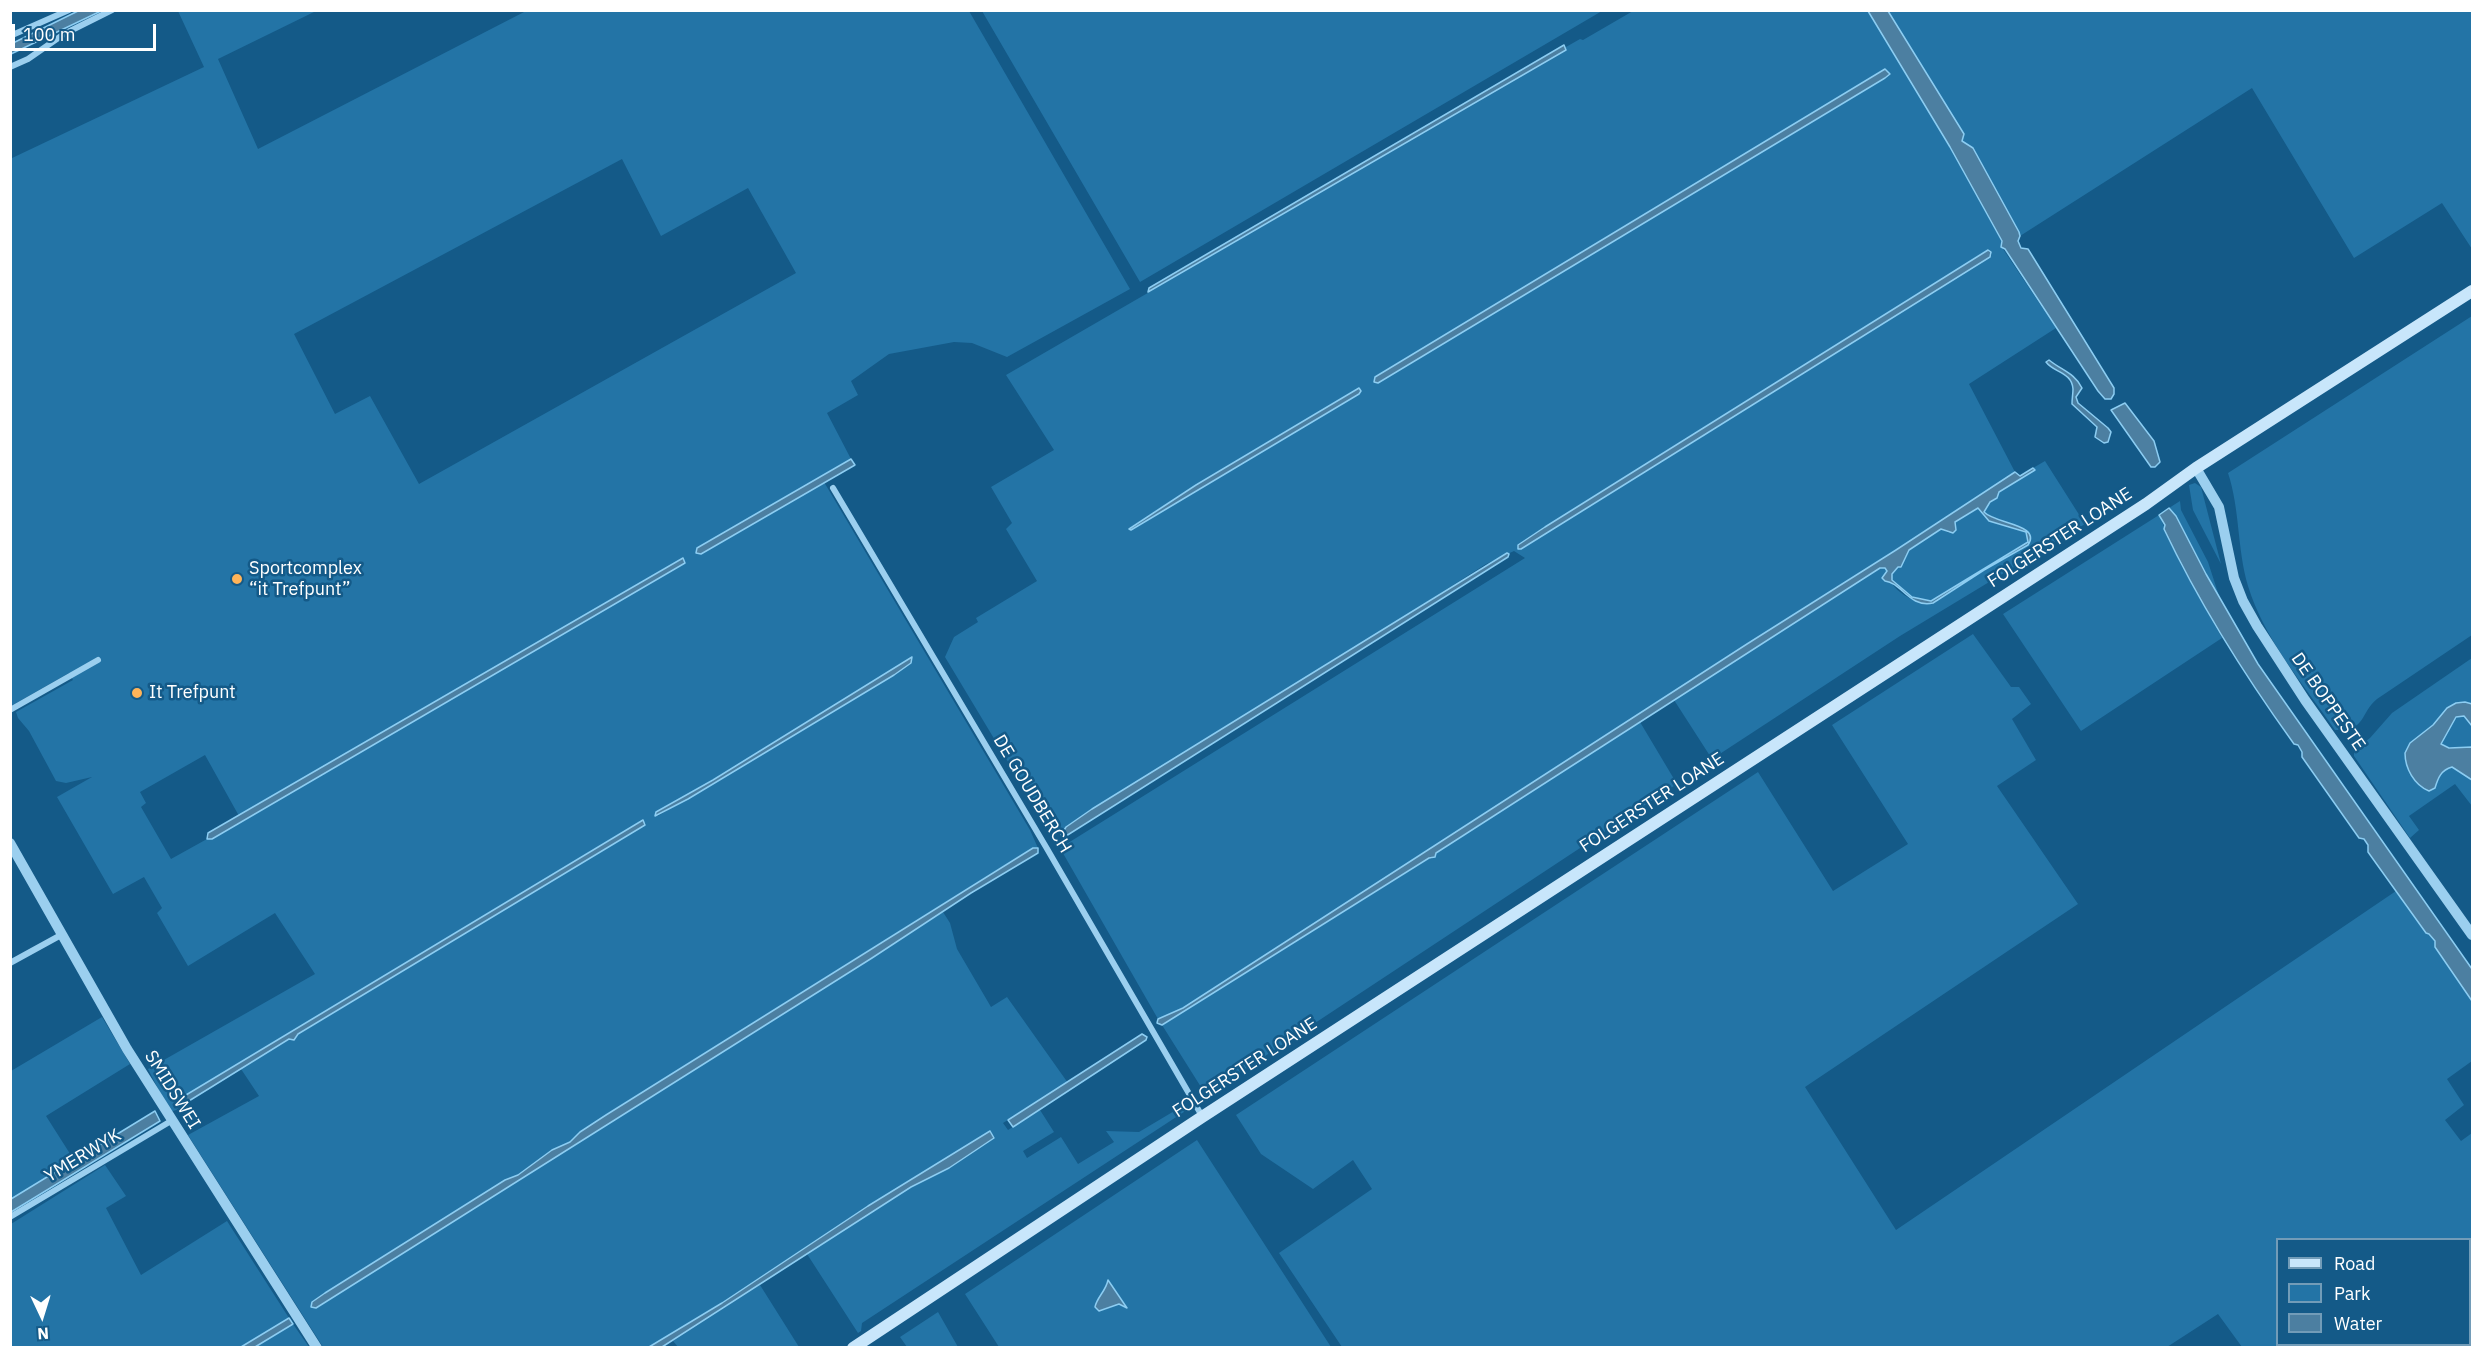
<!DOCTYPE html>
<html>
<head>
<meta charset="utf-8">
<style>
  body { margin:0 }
  #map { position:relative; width:2483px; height:1358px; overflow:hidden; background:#145a88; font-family:"IBM Plex Sans",sans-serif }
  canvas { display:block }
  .frame { position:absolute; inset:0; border:12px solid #fff; pointer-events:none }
  .legend { position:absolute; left:2276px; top:1238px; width:195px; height:108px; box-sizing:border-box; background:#145a88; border:2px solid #729cb8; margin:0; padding:8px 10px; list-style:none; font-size:18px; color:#fff }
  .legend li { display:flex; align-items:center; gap:12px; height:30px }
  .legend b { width:30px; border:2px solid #729cb8 }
  .north { position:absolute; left:12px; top:1286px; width:60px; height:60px; -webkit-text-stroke:4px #145a88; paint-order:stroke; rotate:176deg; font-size:16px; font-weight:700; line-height:24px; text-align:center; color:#fff }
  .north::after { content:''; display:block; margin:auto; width:21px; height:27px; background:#fff; clip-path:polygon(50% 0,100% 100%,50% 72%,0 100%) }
  .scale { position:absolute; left:12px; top:24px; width:144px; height:27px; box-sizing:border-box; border:3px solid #fff; border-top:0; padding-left:8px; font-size:18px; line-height:21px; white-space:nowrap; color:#fff; -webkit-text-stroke:4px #145a88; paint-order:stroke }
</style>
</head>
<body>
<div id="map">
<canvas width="2483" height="1358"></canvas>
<div class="frame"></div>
<ul class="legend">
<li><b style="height:8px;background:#c8e6fb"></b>Road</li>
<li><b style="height:16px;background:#2374a6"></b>Park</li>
<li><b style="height:16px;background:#4c7fa1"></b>Water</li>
</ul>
<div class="north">N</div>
<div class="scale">100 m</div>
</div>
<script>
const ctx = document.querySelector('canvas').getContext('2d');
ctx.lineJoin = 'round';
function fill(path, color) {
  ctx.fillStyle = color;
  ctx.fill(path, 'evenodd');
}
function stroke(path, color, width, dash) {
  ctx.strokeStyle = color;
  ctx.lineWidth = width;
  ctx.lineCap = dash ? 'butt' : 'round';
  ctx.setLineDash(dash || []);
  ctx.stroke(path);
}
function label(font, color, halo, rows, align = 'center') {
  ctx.font = font + ' "IBM Plex Sans",sans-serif';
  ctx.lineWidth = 5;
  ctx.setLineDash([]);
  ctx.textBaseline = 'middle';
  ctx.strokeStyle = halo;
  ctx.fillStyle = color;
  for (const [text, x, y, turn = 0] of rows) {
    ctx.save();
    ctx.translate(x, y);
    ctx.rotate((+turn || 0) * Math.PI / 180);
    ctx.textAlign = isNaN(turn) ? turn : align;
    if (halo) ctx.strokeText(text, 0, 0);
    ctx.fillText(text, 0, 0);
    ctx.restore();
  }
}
fill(new Path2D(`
  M178 11H316L218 59 258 149 526 11H969L1130 289 1007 357 972 343 954 342 889 354 851 381 858 395 827 413 851 459 697 548 779 509 824 482 1030 830 1038 848H1033L995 871 606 1115 580 1132 570 1142 552 1150 518 1175 325 1293 312 1302 313 1308 943 912 950 923 957 949 991 1007 1007 997 1068 1083 1003 1123 1008 1130 1040 1110 1054 1132 1023 1151 1027 1158 1061 1137 1078 1164 1114 1142 1106 1131 1139 1132 1181 1107 1190 1108 862 1323 861 1331 858 1333 807 1254 911 1187 949 1168 994 1138 990 1131 868 1206 722 1303 649 1347H323L188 1135 259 1096 241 1069 646 824 641 821 181 1098V1103L185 1107 170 1112 148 1069 315 974 275 913 188 966 157 913 162 908 144 877 113 894 57 797 92 777 66 783 56 781 29 731 18 718 16 712 73 680 69 673 11 706 10 159 204 67ZM622 159 661 236 748 188 796 273 419 484 370 396 335 414 294 334ZM683 558 685 563 212 839H207L171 859 141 807 146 803 140 792 205 755 239 816ZM912 658 911 663 658 816 655 815Z
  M982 11H1602L1140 282Z
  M1633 11H1868L1950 147 2002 242 2003 249 2056 328 1969 384 2015 472 1896 550 1747 644 1183 1008 1158 1019 1060 848 1525 558 1514 551 1486 564 1364 642 1092 809 1061 833 1052 835 945 657 954 637 978 622 976 618 1037 581 1006 529 1012 523 991 487 1054 450 1006 375 1566 51V47L1580 39 1583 40ZM1889 76 1376 383V377L1661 204ZM1988 250 1992 254 1990 258 1521 549 1517 546ZM1359 394 1131 530 1129 528 1196 485Z
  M1888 11H2472V249L2442 203 2354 258 2252 88 2020 236 1973 148 1962 141 1964 134Z
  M2472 316V635L2377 699C2359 714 2367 731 2335 730 2304 685 2264 639 2248 586 2237 549 2240 509 2228 473Z
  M2045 461 2085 524 1900 636 1712 759 1674 700 1880 568 1885 567C1887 572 1888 578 1891 582 1898 594 1919 606 1934 603L1984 570 2028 545C2041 524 1995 524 1984 512L1990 502 1997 498 1999 492 2035 470 2033 468Z
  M2195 483 2201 487 2221 564 2193 510 2189 485Z
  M2180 501 2181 510 2208 562 2220 599 2176 516 2169 508Z
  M1978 508 1989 521 2026 532 2028 542 1931 601 1912 597 1892 579V574L1898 566H1901L1909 550 1941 529 1949 533 1955 522Z
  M2159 515 2181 565 2222 638 2081 731 2003 614Z
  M1973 634 2011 687H2019L2031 704 2012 719 2036 760 1997 786 2078 904 1805 1087 1896 1230 2396 891 2426 933 2429 934 2435 942V947L2472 1001V1061L2447 1079 2464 1105 2445 1120 2461 1141 2472 1133V1327H2470V1240H2278V1344L2388 1345 2384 1347H2242L2218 1314 2167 1347H1342L1279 1253 1372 1189 1353 1160 1313 1189 1261 1154 1236 1115 1758 772 1833 891 1908 844 1832 725Z
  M2472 658V704L2465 702 2448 708 2433 725 2410 743 2405 753V759L2438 777 2447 769 2452 767 2472 780V806L2455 784 2409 816 2419 830 2410 838 2354 756V750L2370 738 2392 713Z
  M2461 715C2475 721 2472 733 2472 747H2443L2441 744C2443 734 2451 719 2461 715Z
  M1640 722 1677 784 1206 1095 1162 1025 1430 858 1432 859 1435 854Z
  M102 1017 130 1064 46 1116 74 1160 11 1199V1071Z
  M1197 1140 1331 1347H999L965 1294ZM1109 1281 1126 1306V1307L1119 1304 1104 1310 1096 1302 1107 1288Z
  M105 1165 126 1196 106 1208 141 1275 227 1221 289 1318 241 1347H11V1224Z
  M760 1285 799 1347H678L673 1341Z
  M938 1312 958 1347H907L900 1337Z
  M293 1324 309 1347H255Z`), '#2374a6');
const water = new Path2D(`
  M80 10 101 11 11 54V44Z
  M1868 11H1888L1964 134 1962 141 1973 148 2019 232 2020 236 2018 241 2021 248 2028 249 2114 388V394L2111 399H2105L2098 391 2005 249 2001 247 2002 241 1950 147Z
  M1564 45 1566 50 1148 292 1149 288Z
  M1885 69 1890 74 1885 78 1378 383 1374 382 1375 377Z
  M1988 250 1991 252 1990 257 1521 549H1518V545L1545 527Z
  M2049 360C2061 370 2075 373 2082 388L2076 397 2078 403 2108 428 2111 432 2108 442 2104 443 2095 437 2097 427 2072 404C2072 398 2073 394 2073 389 2072 372 2054 373 2046 362Z
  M1359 388 1361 391 1359 394 1131 530 1129 529 1196 485Z
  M2125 403 2154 441 2160 462 2155 467H2151L2111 410Z
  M851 459 855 465 701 554 696 553 697 548Z
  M2033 468 2035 470 1999 492 1997 498 1990 502 1984 512C1995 524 2042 524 2028 545L1984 570 1933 603C1909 608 1902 583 1885 581L1882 578 1887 571 1885 568H1880L1436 853 1435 857 1429 858 1162 1025 1157 1023 1158 1019 1183 1008 1747 644 1896 550 2015 472 2020 476ZM1978 508 1989 521 2026 532 2028 542 1931 601 1912 597 1892 580V574L1898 567H1901L1909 550 1941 529 1953 533 1956 530 1955 522Z
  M2169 508 2176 516 2206 574 2258 664 2472 969V1001L2435 947V941L2429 934 2426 933 2368 852V845L2364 839 2359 838 2302 757V752L2298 745 2294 744C2245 676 2200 605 2164 529L2165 525 2159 515Z
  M1507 553 1509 554 1508 557 1066 836 1061 835 1066 827 1092 809Z
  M683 558 685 563 212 839H207L208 833Z
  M912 657 911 663 894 675 688 799 655 816 656 812 713 780Z
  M2465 702 2472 704V726L2464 716 2456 717 2441 744 2449 748 2472 747V780L2452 767C2441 770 2438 778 2435 788L2429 791C2414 785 2405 768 2405 753L2410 743 2433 725 2447 708 2456 703Z
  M643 820 645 825 298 1034 294 1040 289 1039 184 1104 180 1102 181 1098Z
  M1033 848H1038V853L971 893 872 958 316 1308 311 1307 312 1302 325 1293 505 1180 518 1175 552 1150 570 1142 580 1132 606 1115Z
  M1142 1034 1147 1037 1146 1040 1013 1127 1008 1120Z
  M155 1111 160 1121 11 1212V1199Z
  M990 1131 994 1138 949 1168 911 1187 662 1347H649L722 1303 868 1206Z
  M1108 1280 1127 1308 1119 1304 1099 1311 1095 1307C1097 1297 1106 1291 1108 1280Z
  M289 1318 293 1324 255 1347H241Z`);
fill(water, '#4c7fa1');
stroke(water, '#8ccdf2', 1.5);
stroke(new Path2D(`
  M10 36 69 10
  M10 67 28 59 64 34 112 10
  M833 488 1046 847 1202 1116
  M10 710 98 660
  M10 963 61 935
  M10 1217 171 1121
  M2418 1348 2438 1345 2454 1348`), '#9bcfef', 6);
stroke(new Path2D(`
  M2196 468 2219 507 2234 578 2243 601 2257 626 2305 700 2472 935
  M10 843 127 1049 317 1348`), '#9bcfef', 10);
stroke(new Path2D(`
  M853 1348 1202 1117 2146 504 2196 468 2472 291`), '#c8e6fb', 12);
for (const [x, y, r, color] of [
  [237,579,6,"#ffb459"],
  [137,693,6,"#ffb459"]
]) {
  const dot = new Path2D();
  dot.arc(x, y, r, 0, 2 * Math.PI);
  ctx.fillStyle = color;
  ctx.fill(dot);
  stroke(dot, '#145a88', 2);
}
label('18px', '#fff', '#145a88', [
  ["FOLGERSTER LOANE",2060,538,-33],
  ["DE BOPPESTE",2328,702,55],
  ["DE GOUDBERCH",1032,794,59],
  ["FOLGERSTER LOANE",1652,803,-33],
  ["FOLGERSTER LOANE",1245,1068,-33],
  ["SMIDSWEI",172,1090,58],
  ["YMERWYK",83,1156,-31]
]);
label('18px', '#fff', '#145a88', [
  ["Sportcomplex",249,569],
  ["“it Trefpunt”",249,590],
  ["It Trefpunt",149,693]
], 'left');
</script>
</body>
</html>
